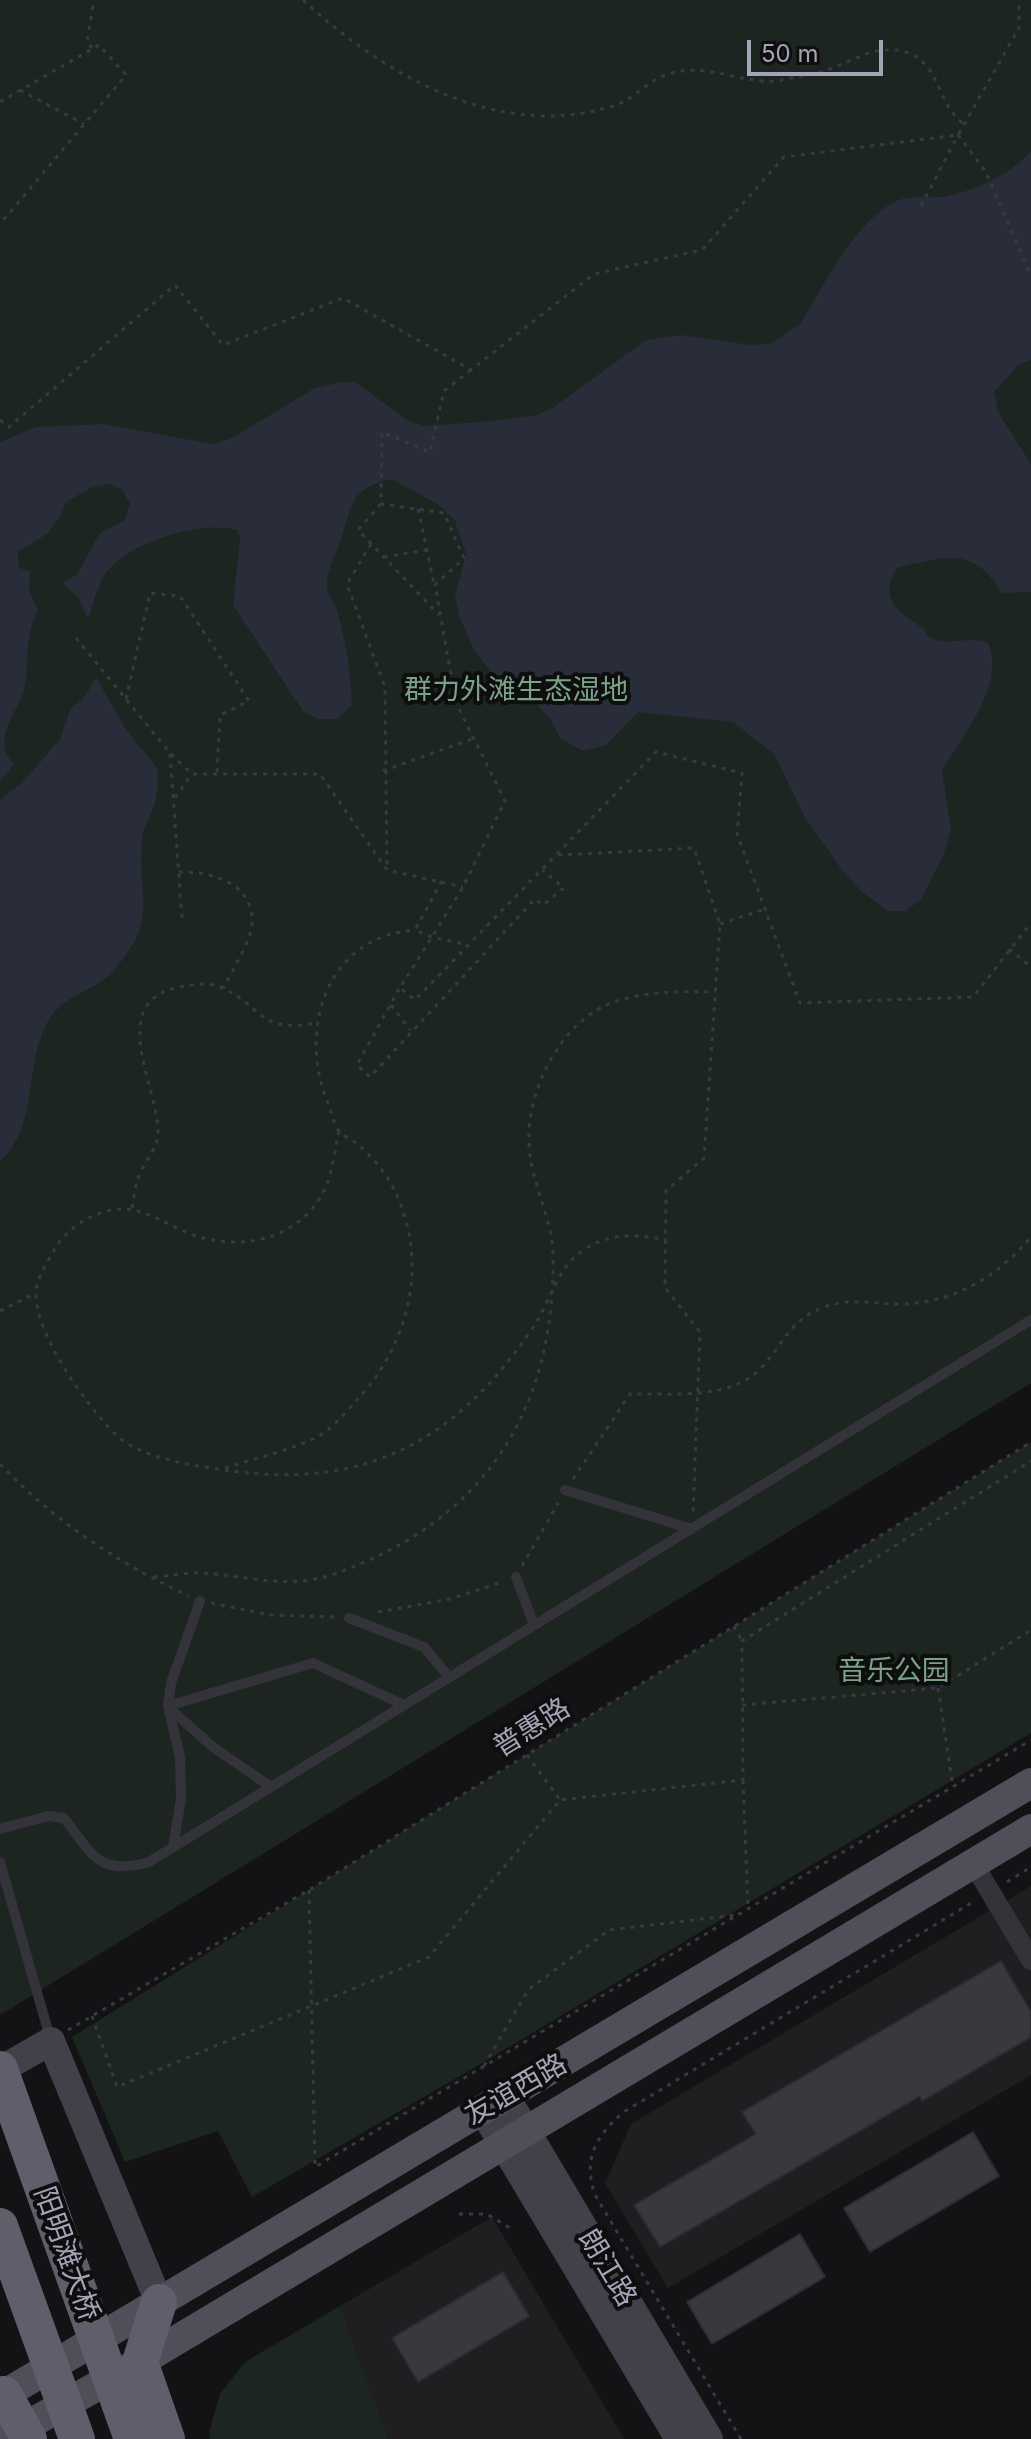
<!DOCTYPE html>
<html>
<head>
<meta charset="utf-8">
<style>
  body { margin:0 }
  #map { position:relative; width:1031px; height:2439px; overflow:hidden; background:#131315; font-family:Inter,sans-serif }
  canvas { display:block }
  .scale { position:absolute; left:747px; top:40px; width:136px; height:36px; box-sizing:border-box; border:4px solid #a3a4b6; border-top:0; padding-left:10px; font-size:24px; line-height:28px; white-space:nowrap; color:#a3a4b6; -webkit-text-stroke:6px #0e0e0f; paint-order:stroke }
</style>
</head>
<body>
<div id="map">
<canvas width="1031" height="2439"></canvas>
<div class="scale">50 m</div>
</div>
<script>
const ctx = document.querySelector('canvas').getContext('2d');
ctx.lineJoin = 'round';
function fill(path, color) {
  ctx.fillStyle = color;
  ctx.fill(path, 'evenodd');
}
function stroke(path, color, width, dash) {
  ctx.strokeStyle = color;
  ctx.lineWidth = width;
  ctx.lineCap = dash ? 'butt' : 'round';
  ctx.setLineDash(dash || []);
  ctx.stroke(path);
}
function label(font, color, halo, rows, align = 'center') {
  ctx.font = font + ' Inter,"Noto Sans SC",sans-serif';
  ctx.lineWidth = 8;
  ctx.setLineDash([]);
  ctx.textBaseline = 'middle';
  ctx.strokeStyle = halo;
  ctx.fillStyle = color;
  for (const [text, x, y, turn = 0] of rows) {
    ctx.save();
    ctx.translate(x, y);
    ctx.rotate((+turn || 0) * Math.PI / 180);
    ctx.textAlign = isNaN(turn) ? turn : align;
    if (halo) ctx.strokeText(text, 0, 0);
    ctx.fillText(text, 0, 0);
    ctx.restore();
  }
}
fill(new Path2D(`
  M1031 1886V2075L668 2288 605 2183 631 2124Z
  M492 2217 624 2439H389L340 2306Z`), '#1f1f22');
fill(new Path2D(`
  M0 0H1031V1383L0 2015Z
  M1031 1442V1733L484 2062 252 2197 218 2131 125 2162 72 2037Z
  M340 2306 389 2439H210L209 2433 220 2394 245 2362Z`), '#1d2520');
fill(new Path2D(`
  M1031 151V360L1019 364 994 392 999 414 1031 464V592L1002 593C973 545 945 557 897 568 878 601 898 611 923 628 926 631 927 636 931 638 948 647 971 635 988 643 1006 683 964 735 942 770L951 830 944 854 921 899 906 911H888L861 891 842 870 806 819 774 754 733 722 638 712 606 745 583 751 560 738 551 720 528 694 492 674 474 650 459 616 455 596 466 554 455 521 439 505 392 479C347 488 352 509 339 545 335 557 326 572 327 586 327 595 334 600 336 608 346 639 351 673 352 705L338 719H319L303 711 233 605 240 538 237 530C202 520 134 541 110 568 98 580 94 603 88 619L78 597 62 583 77 575 99 534 125 520 130 503 121 489 109 484 90 488 65 503 62 514 47 534 18 552 19 568 30 571 29 591 38 610C21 643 32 669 22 696 15 713 2 729 5 749 6 755 11 760 14 765L0 781V442L36 427 103 424 213 444 232 438 315 388 342 382H355L407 420 424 426 493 421 537 415 554 407 646 340 681 335 750 345 770 344 800 324C825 284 850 229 892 203 909 193 929 200 947 196 978 190 1010 174 1031 151Z
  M96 677 125 728 158 769C157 779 158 790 156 799 153 813 143 825 142 839 137 900 160 918 114 970 95 992 63 994 48 1021 23 1067 40 1123 0 1162V800L23 782 60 739 70 710 86 695Z`), '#282d39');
const building = new Path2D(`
  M1001 1961 1031 2012V2037L922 2101 920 2096 660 2247 634 2205 756 2134 742 2112Z
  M973 2132 999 2176 870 2252 844 2208Z
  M800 2234 825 2277 712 2344 687 2302Z
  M503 2272 529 2316 418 2382 392 2338Z`);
fill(building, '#38383d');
stroke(building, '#2e2c31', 2);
stroke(new Path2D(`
  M303 0C385 76 501 143 616 105 635 98 649 80 668 74 708 61 748 87 782 80 796 77 810 75 824 71 851 63 875 43 905 52 941 62 937 106 964 124
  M92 48 87 41 94 0
  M20 90 84 124
  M0 102 99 45 126 75 0 224
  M921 206 958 135 986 172 1031 276
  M471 370 444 391 430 452 382 432 381 504 444 513 464 558 435 585 456 703 505 801 463 887 400 988 415 1000 656 752 742 773 737 834 800 1003 973 997 1031 923
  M0 420 9 427 175 285 223 345 343 298 471 370 594 274 702 250 784 157 958 135 1019 28V0
  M381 504 358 530 439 615
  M418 509 434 584
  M371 544 347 584 385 687 387 870
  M384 557 427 550
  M76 638 170 753 192 774H320L387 870 463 887
  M126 699 150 593 180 596 249 701 220 715 217 773
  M170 754 182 918
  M383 771 472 739
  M175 798 191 775
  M558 855 694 848 720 924 704 1158 666 1191 665 1288 700 1332 693 1513
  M179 872C210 871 255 883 252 924 250 944 232 969 224 988
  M442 881 415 930 432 937 468 945
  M720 924 765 909
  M1009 949 1031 967
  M399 989 357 1065 370 1077 535 899 543 905 564 888 543 870
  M391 1005 410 1030
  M339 1131C335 1149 333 1169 326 1186 302 1241 238 1253 188 1233 159 1221 138 1203 106 1211 83 1218 64 1232 53 1252 46 1264 37 1278 36 1292 34 1333 86 1404 113 1432 138 1459 196 1466 231 1471 367 1489 456 1441 532 1329 550 1303 556 1269 582 1251 609 1232 636 1234 666 1240
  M132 1208C134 1198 135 1187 138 1178 143 1163 158 1149 158 1134 160 1091 106 1005 175 988 187 985 206 982 218 986 263 1004 256 1034 315 1023
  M0 1311 36 1293
  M0 1464C54 1521 118 1563 189 1596
  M225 1468C256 1458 289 1451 317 1437 332 1429 346 1412 357 1400 413 1340 432 1251 387 1177 380 1166 368 1154 359 1145 353 1140 344 1137 339 1131 334 1124 331 1111 328 1103 297 1029 327 936 415 930
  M573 1479 630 1394C673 1393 732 1401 763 1366 784 1343 790 1320 822 1308 849 1297 872 1304 900 1304 952 1304 999 1276 1031 1237
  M522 1566 558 1503
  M154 1577C170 1576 187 1572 202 1573 249 1576 286 1590 334 1574 482 1523 555 1412 553 1257 553 1219 531 1183 529 1145 526 1092 560 1021 614 1002 647 991 681 991 715 992
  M211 1603 270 1615 334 1617
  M378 1612 450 1599 502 1582
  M734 1626 742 1641
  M938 1688 953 1787
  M742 1705 938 1688 1031 1630
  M527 1755 560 1800
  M743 1780 748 1909
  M1007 1882 1031 1867
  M309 1890 315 2167 1031 1740
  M92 2016 117 2087 429 1957 560 1800 743 1780 742 1641 1031 1461
  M68 2030 309 1890 1031 1442
  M484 2066 528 1990 609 1930 736 1915
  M459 2214H487L510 2228
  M741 2439 595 2195C583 2159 595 2138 622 2113L973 1902`), '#393941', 3, [4, 6]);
stroke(new Path2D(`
  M565 1490 692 1529
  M516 1577 534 1625
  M349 1618 424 1647 449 1677
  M168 1706 313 1663 404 1705
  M169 1708 213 1747 271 1787
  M0 1829 48 1816 64 1818C93 1855 98 1876 149 1862L1031 1320
  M173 1847 181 1799 180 1757 168 1706 171 1683 200 1601
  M0 1862 51 2041`), '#34333a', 10);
stroke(new Path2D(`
  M973 1863 1031 1960`), '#34333a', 20);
stroke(new Path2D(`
  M0 2070 51 2041 159 2302
  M506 2097 709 2439
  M482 2109 679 2439`), '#42414a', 28);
stroke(new Path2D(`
  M0 2397 1031 1783
  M3 2439 140 2362 1031 1829`), '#504f59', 30);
stroke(new Path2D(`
  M159 2302 140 2362 167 2439
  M4 2394 29 2439`), '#5f5f6b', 36);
stroke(new Path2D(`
  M0 2069 132 2439
  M0 2226 77 2439`), '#5f5f6b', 36);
label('28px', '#79a287', '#0e0e0f', [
  ["群力外滩生态湿地",516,691],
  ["音乐公园",894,1672]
]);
label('28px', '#a3a4b6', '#0e0e0f', [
  ["普惠路",532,1728,-32],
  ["友谊西路",516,2090,-30],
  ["阳明滩大桥",66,2254,70],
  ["朗江路",607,2268,59]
]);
</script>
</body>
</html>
